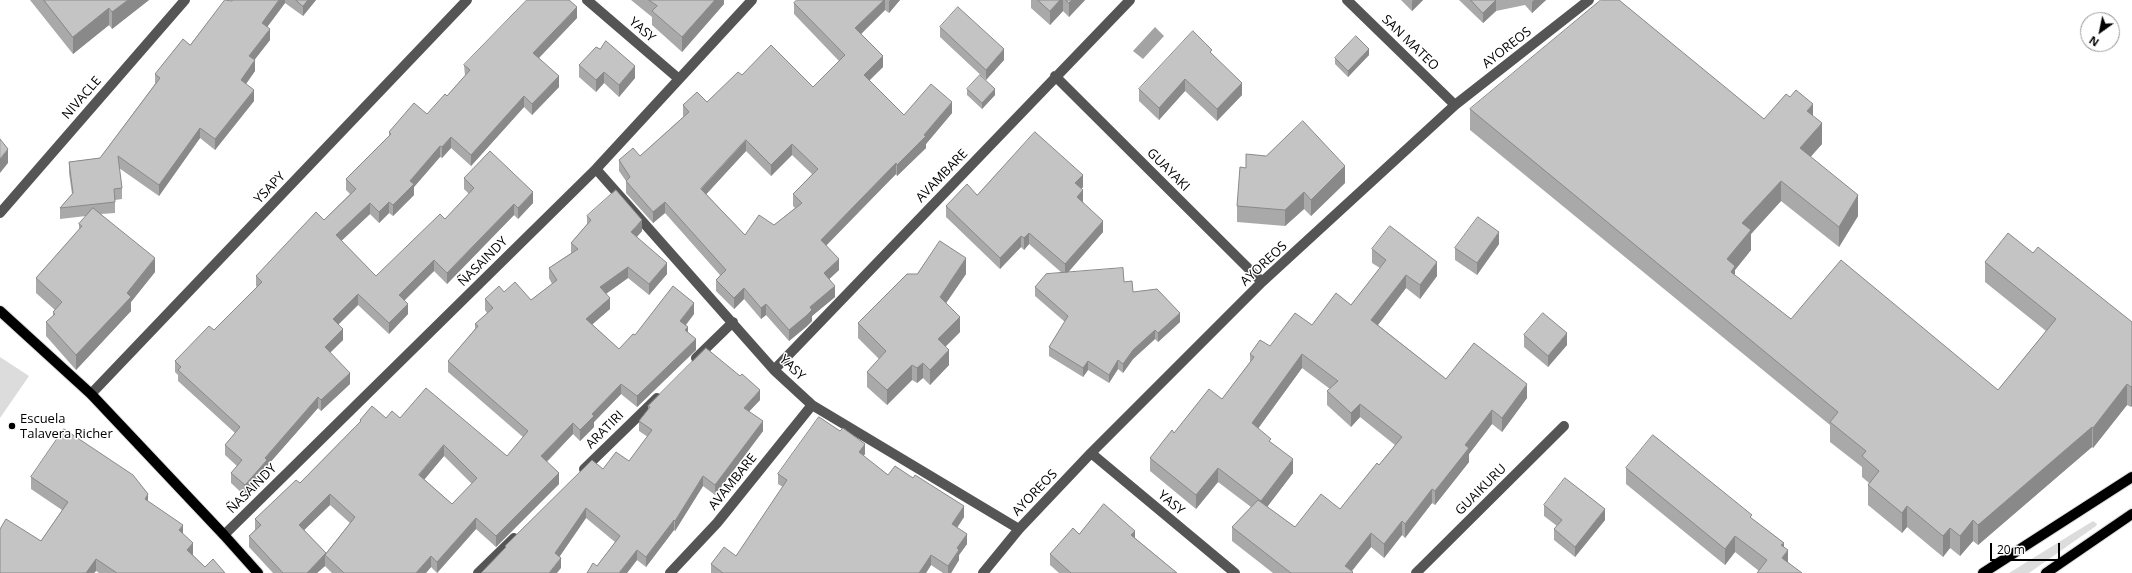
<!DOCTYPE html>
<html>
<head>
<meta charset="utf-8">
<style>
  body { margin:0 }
  #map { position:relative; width:2132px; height:573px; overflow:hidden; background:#fff; font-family:"Open Sans",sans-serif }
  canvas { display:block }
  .north { position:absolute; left:2080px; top:12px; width:40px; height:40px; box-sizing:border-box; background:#fff; border:1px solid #999; border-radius:50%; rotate:213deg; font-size:11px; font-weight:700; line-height:16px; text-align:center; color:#000 }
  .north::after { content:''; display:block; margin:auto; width:14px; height:18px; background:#000; clip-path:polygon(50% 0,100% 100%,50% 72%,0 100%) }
  .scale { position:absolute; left:1990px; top:543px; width:70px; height:18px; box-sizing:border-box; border:2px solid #000; border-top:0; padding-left:5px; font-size:12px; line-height:14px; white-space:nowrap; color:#000; -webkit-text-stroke:3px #fff; paint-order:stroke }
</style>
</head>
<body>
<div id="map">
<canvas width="2132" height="573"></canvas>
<div class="north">N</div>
<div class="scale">20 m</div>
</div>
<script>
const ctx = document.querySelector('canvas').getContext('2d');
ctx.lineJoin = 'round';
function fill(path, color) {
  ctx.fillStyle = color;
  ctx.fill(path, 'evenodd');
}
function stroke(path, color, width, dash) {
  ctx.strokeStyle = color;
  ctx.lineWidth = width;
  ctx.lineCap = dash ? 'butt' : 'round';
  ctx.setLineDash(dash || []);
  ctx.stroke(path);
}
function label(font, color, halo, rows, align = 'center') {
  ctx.font = font + ' "Open Sans",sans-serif';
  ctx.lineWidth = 3;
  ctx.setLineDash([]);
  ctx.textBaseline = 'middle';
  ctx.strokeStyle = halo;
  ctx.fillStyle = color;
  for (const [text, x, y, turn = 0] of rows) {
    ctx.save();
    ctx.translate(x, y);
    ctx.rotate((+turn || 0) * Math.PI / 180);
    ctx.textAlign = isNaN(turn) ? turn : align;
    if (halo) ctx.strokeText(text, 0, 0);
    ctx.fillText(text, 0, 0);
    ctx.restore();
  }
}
fill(new Path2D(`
  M0 357 29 376 0 418Z
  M2093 521 2097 524 2096 526 2029 573H2009Z`), '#dcdcdc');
fill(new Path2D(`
  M1155 27 1164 36 1143 59 1133 51Z`), '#a3a3a3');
const major = new Path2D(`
  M0 311 91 394 224 535 258 573
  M1983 573 2132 477
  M2046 573 2132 514`);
stroke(major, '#dbdbdb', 12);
stroke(new Path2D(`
  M587 0 679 79
  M1347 0 1455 105
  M1055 76 1262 282
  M596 169 774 370 812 405 1019 529
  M0 213 185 0
  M696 358 733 322
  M774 370 1130 0
  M91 394 467 0
  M1091 453 1235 573
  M584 469 657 398
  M224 535 596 169 752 0
  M478 573 514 538
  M670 573 717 523 812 405
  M983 573 1019 529 1091 453 1262 282 1455 105 1589 0
  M1416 573 1564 426`), '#555', 10);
stroke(major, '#000', 10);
fill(new Path2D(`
  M30 0H149L112 29 109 25 73 54Z
  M232 0H316L303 16 285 3 267 27 270 40 254 60 255 71 246 84 254 101 215 150 200 138 159 196 119 168 122 188V199L115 200V213L101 214 155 272 131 302V311L76 370 46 336V322L53 316V312L55 310 36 293V278L79 230V224L86 216 60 219V208L72 194 69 173V162L100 158 155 84V74L190 45Z
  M631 0H724V4L682 52 652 25V17Z
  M797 0H900L889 13 885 10 861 34 883 67 869 80 904 115 952 113 926 144V148L897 176 896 174 826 245 839 270 829 279 835 297 812 316V321L806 327 789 341 766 315 761 319 744 299 734 309 716 291V280L720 275 665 213 653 223 626 193V181L619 171V160L640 156 683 117V105L707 102 742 75 813 87 839 61 794 14V3ZM746 151 771 176 792 155 812 174 793 194V206L795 208 774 225 745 235 706 194Z
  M1031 0H1085L1069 17 1063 11 1050 25 1031 8Z
  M1401 0H1423L1412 11Z
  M1459 0H1546L1532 13 1525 5 1496 11 1483 23Z
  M577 18 539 58 559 87 532 115 524 107 471 166 451 148 442 158 440 157 414 187V195L393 216 389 213 379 223 370 214 341 241 376 276 445 219 469 194 464 189V178L533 203 518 219 514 215 447 284 434 271 404 300 408 314 389 334 358 305 338 324 343 340 330 352 350 384 321 411 318 408 267 466V471L245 496 231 483V473L237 466 225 455V445L235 433 178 381V375L175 372V361L214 330 257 287 256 286V276L324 220 350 194 346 190V179L389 136V132L427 114 447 96 465 76 464 65Z
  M940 27 1004 60 986 80 940 37Z
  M1212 54 1242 95 1217 121 1185 91 1159 120 1139 101V89Z
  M1369 55 1348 77 1335 64V58Z
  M579 65 635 78 619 97 604 83 596 92 579 77Z
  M967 89 995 95 982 109 967 95Z
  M1470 109 1764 119 1813 116 1822 144 1810 157 1858 216 1839 247 1781 201 1751 234V250L1735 270V276L1791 319 1998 390 2046 331 1985 282V262L2033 253 2132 322 2131 407 2127 405 2093 448 2092 447 1978 545 1973 541 1960 556 1950 548 1943 557 1907 527 1902 533 1868 505V485L1869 483 1862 477V467L1830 442V425L1470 130Z
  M1345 183 1311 216 1304 209 1285 226 1237 222V206Z
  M1083 187 1081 189 1083 202 1103 232 1067 273 1124 282 1133 292 1180 322 1158 342 1155 339 1133 359 1123 373 1118 369 1109 383 1088 370 1083 377 1049 356V347L1065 322 1035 296V287L1062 273 1029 244 1024 250 1021 247 1000 269 946 217V206L977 195Z
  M587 216 642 231 637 237 667 274 649 295 628 278 606 294 610 309 592 324 619 349 635 335 694 314 686 325 688 332 696 350 637 407 621 394 594 422V427L580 441 573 434 547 462 559 484 496 547 476 529 437 573 431 567 426 573H332L325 566 317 573H273L249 547V536L255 530V519L300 483 360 422V420L386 418H400L507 456 523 437 448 372V361L475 329V324L487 313 485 310V299L504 292 531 300 552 284 549 278V268L571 253V243L587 224ZM444 456 472 484 452 504 424 479ZM330 505 350 523 326 553 304 530Z
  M1499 244 1477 275 1455 260V248Z
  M1372 249 1437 276 1420 299 1406 288 1378 325 1446 379 1527 398 1502 432 1492 424 1469 454V462L1435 505 1432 503 1405 538 1402 535 1384 558 1371 547 1352 571 1353 573H1273L1232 541V527L1251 507 1218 482 1196 509 1150 471V458L1174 433 1222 399 1250 362V354L1270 346 1351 305 1380 268 1372 263ZM1302 368 1330 389 1327 391V405L1351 427 1360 417 1395 445 1379 465 1340 509 1295 527 1267 507 1293 473 1271 443 1258 428Z
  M917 274H966L946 303 960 332 946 346 949 365 930 385 923 378 917 383 912 380 887 405 867 387V372L879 359 858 338V323Z
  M1524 335 1567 345 1548 367 1524 347Z
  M760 400 749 411 763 431 715 495 703 486 675 531 674 530 646 567 637 560 627 573H587L597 566 615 542 586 518 560 556 561 568 505 549V546L603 469 629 461 648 437 639 431V421L648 410V406Z
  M865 454 863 456 888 475 964 517 957 528 967 544 959 555V560L951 573H943L931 565 926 573H711V564L736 556 783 487 778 484V474Z
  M1626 468 1752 519 1784 543 1759 571 1735 552 1725 565 1626 484Z
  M31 477 148 502 183 534 193 554V555L205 567 225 573H99L96 571 94 573H0L41 541 62 510 31 489Z
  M1544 505 1605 520 1575 557 1554 540V529L1557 526 1544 516Z
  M1079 534 1135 538 1177 573H1059L1050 565V554Z`), '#a9a9a9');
fill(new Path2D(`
  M128 0H149L112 29V12Z
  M279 0H285V3L262 34V23Z
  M308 0H316L303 16V6Z
  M715 0H724V4L682 52V37Z
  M884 0H885V10L855 40V28Z
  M890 0H900L889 13V2Z
  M1060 0H1063V11L1050 25V11Z
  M1072 0H1085L1069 17V3Z
  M1413 0H1423L1412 11V1Z
  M1496 0V11L1483 23V13Z
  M1534 0H1546L1532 13V2Z
  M577 7V18L533 64V53Z
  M109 8V25L73 54V37Z
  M270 29V40L249 67V56Z
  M1004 49V60L986 80V70Z
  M1369 49V55L1348 77V71Z
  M883 56V67L864 86V75Z
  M255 60V71L241 91V80Z
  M635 66V78L619 97V85Z
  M604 72V83L596 92V80Z
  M559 76V87L532 115V104Z
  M1185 79V91L1159 120V108Z
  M1242 83V95L1217 121V109Z
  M995 89V95L982 109V103Z
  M254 90V101L215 150V139Z
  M524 96V107L471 166V155Z
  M952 102V113L926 144V148L897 176V165Z
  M1813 104V124L1807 111Z
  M1822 123V144L1800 169V148Z
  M200 128V138L159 196V185Z
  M451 137V148L442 158V147Z
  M746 140V151L701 200V189Z
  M792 144V155L771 176V165Z
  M440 146V157L414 187V195L393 216V205L410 181Z
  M8 149V163L0 173V159Z
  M896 163V174L821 251V240Z
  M1345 166V183L1311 216V200Z
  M1083 175V187L1075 195V183Z
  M1781 181V201L1751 234V250L1735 270V286L1727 280V259L1742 223Z
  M1083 190V202L1077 209V197Z
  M533 192V203L518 219V208Z
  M1304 192V209L1285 226V210Z
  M1858 195V216L1839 247V227Z
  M389 202V213L379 223V212Z
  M665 202V213L653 223V212Z
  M370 203V214L336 246V235Z
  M514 204V215L447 284V273Z
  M642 220V231L631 243V232Z
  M1103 221V232L1065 276V264Z
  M1499 232V244L1477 275V263Z
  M1029 233V244L1024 250V238Z
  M1021 236V247L1000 269V258Z
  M155 258V272L131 302V311L76 370V355Z
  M966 258V274L940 312V297Z
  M839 259V270L824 284V273Z
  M434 260V271L399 306V295Z
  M1437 262V276L1420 299V285Z
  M667 263V274L649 295V284Z
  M628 267V278L600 298V287Z
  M1406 275V288L1371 334V320Z
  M835 286V297L812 316V321L806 327 789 341V330L810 307Z
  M744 288V299L734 309V298Z
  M358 294V305L333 330V319Z
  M610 298V309L586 330V319Z
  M694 303V314L680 332V321Z
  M408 304V314L389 334V323Z
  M766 304V315L761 319V308Z
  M1180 313V322L1158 342V333Z
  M960 317V332L938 354V339Z
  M688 327V338L685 330Z
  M343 329V340L325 358V347Z
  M1155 330V339L1133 359 1123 373V364L1133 350Z
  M1567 333V345L1548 367V356Z
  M696 339V350L637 407V396Z
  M949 350V365L930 385V370Z
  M1302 354V368L1252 437V423Z
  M1118 360V369L1109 383V375Z
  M1088 361V370L1083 377V368Z
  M923 363V378L917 383V368Z
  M912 365V380L887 405V390Z
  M350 373V384L321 411V400Z
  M621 384V394L594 422V427L580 441V430L592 414Z
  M1527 384V398L1502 432V418Z
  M2127 384V405L2093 448V428Z
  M2132 386V406L2131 407V387Z
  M760 390V400L744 417V408Z
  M318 397V408L267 466V471L245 496V485L265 458Z
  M1360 404V417L1351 427V413Z
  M1492 410V424L1469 454V462L1435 505V491L1465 445Z
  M763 421V431L715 495V485Z
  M573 423V434L541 467V456Z
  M2092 427V447L1978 545V525Z
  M865 444V454L859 462V452Z
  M444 445V456L419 486V475Z
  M1293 459V473L1261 515V501Z
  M1218 468V482L1196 509V495Z
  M559 473V484L496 547V536Z
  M703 476V486L675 531V521Z
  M1432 489V503L1405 538V524Z
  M148 494V506L145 499Z
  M330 494V505L299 535V525Z
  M964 506V517L952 535V524Z
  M1907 506V527L1902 533V513Z
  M586 508V518L555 563V553Z
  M1605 509V520L1575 557V547Z
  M476 518V529L437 573V562Z
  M674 520V530L646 567V557Z
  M1973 520V541L1960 556V536Z
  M1402 521V535L1384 558V544Z
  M183 525V537L179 530Z
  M1950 528V548L1943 557V536Z
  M1135 531V542L1131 535Z
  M1371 533V547L1350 573 1345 566Z
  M967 534V544L959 555V560L951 573H948V566L957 548Z
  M1735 536V552L1725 565V549Z
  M193 543V554L187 562V550Z
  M1784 543V555L1788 550V566L1782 573 1781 545Z
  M637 550V560L627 573H619Z
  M326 553 325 555V566L317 573H307Z
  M931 555V565L926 573H919Z
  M431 556V567L426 573H416Z
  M561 558V568L557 573H549Z
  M96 559V571L94 573H86Z`), '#898989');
const building = new Path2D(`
  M44 0H128L112 12 109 8 73 37Z
  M225 0 232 1V0H279L262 23 270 29 249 56 255 60 241 80 254 90 215 139 200 128 159 185 118 156 122 188 114 189 115 202 60 208 73 193 69 162 100 158 160 78 155 74 183 39 190 45Z
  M296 0H308L303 6Z
  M527 0H569L577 7 533 53 559 76 532 104 524 96 471 155 451 137 442 147 440 146 410 181 414 184 393 205 389 202 379 212 370 203 336 235 376 276 440 214 445 219 474 188 464 178 490 151 533 192 518 208 514 204 447 273 434 260 399 295 408 304 389 323 358 294 333 319 343 329 325 347 350 373 321 400 318 397 265 458 267 460 245 485 231 473 242 460 225 445 240 427 178 370 181 367 175 361 209 326 214 330 262 282 256 276 316 212 324 220 356 189 346 179 391 134 389 132 414 103 427 114 445 94 447 96 470 70 464 65Z
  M649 0H715L682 37 652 11 657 6Z
  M797 0H884L855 28 883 56 864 75 904 115 931 84 952 102 924 135 926 136 897 165 896 163 821 240 839 259 824 273 835 286 810 307 812 310 806 316 789 330 766 304 761 308 744 288 734 298 716 280 726 270 665 202 653 212 626 181 630 177 619 160 633 148 640 156 689 112 683 105 697 92 707 102 738 72 742 75 771 45 813 87 845 55 794 3ZM746 140 771 165 792 144 818 169 793 194 802 203 774 225 759 215 745 235 701 189Z
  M1038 0H1060L1050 11Z
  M1066 0H1072L1069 3Z
  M1471 0H1496L1483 13Z
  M1601 0H1619L1764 119 1786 94 1790 97 1796 90 1813 104 1807 111 1822 123 1800 148 1858 195 1839 227 1781 181 1742 223 1751 230 1727 259 1735 266 1731 272 1791 319 1841 260 1998 390 2056 319 1985 262 2008 233 2033 253 2038 247 2132 322V386L2131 387 2127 384 2093 428 2092 427 1978 525 1973 520 1960 536 1950 528 1943 536 1907 506 1902 513 1868 485 1879 471 1862 456 1866 451 1830 422 1838 412 1470 109Z
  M958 7 1004 49 986 70 940 27Z
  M1193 31 1212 50 1210 52 1242 83 1217 109 1185 79 1159 108 1139 89Z
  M1356 36 1369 49 1348 71 1335 58Z
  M606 41 635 66 619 85 604 72 596 80 579 65 596 47 600 49Z
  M980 75 995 89 982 103 967 89Z
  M1303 121 1345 166 1311 200 1304 192 1285 210 1237 206 1240 167 1246 168V154L1266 156Z
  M1035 132 1083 175 1075 183 1083 190 1077 197 1103 221 1065 264 1029 233 1024 238 1021 236 1000 258 946 206 967 184 977 195Z
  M0 139 8 149 0 159Z
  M616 190 642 220 631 232 667 263 649 284 628 267 600 287 610 298 586 319 619 349 633 334 635 335 673 286 694 303 680 321 688 327 685 330 696 339 637 396 621 384 592 414 594 416 580 430 573 423 541 456 559 473 496 536 476 518 437 562 431 556 416 573H344L325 555 355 517 330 494 299 525 326 553 307 573H283L249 536 261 525 255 519 296 480 300 483 361 421 360 420 372 406 386 418 392 411 400 418 426 388 507 456 528 431 448 361 478 326 475 324 493 308 485 299 499 286 504 292 515 282 531 300 557 280 549 268 578 249 571 243 591 220 587 216ZM444 445 477 478 452 504 419 475Z
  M93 208 155 258 127 293 131 297 76 355 46 322 55 314 53 312 62 302 36 278 82 226 79 224Z
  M1478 217 1499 232 1477 263 1455 248Z
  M1390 226 1437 262 1420 285 1406 275 1371 320 1446 379 1474 343 1527 384 1502 418 1492 410 1465 445 1469 448 1435 491 1432 489 1405 524 1402 521 1384 544 1371 533 1345 566 1353 572 1352 573H1291L1232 527 1258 500 1295 527 1321 494 1340 509 1377 463 1379 465 1402 437 1360 404 1351 413 1327 391 1338 381 1302 354 1252 423 1271 439 1269 441 1293 459 1261 501 1218 468 1196 495 1150 458 1172 430 1174 433 1209 389 1222 399 1254 357 1250 354 1260 340 1270 346 1295 313 1312 325 1336 293 1351 305 1386 260 1372 249Z
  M940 241 966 258 940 297 960 317 938 339 949 350 930 370 923 363 917 368 912 365 887 390 867 372 886 351 858 323 907 274H917Z
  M1123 268 1124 282 1132 281 1133 292 1157 289 1180 313 1158 333 1155 330 1133 350 1123 364 1118 360 1109 375 1088 361 1083 368 1049 347 1068 316 1035 287 1046 274Z
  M1543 313 1567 333 1548 356 1524 335Z
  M706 348 740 376 742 374 760 390 744 408 763 421 715 485 703 476 675 521 674 520 646 557 637 550 619 573H587L593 563 597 566 620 536 586 508 555 553 561 558 549 573H481L506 547 505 546 592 460 603 469 616 452 629 461 652 430 639 421 650 407 648 406Z
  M819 417 840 431 843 428 865 444 859 452 888 475 895 466 913 478 915 475 964 506 952 524 967 534 957 548 959 550 948 566 931 555 919 573H723L711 564 724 547 736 556 787 480 778 474Z
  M64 429 133 475 148 494 145 499 183 525 179 530 193 543 187 550 205 567 213 559 225 573H117L96 559 86 573H0V529L6 519 41 541 68 502 31 477Z
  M1653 435 1752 515 1750 517 1784 543 1781 545 1788 550 1782 558 1802 573H1757L1767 560 1735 536 1725 549 1626 468Z
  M1565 478 1605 509 1575 547 1554 529 1562 520 1544 505Z
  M1104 504 1135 531 1131 535 1177 573H1071L1050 554 1073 528 1079 534Z`);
fill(building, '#c4c4c4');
stroke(building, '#898989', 1);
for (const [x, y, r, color] of [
  [12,426,4,"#000"]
]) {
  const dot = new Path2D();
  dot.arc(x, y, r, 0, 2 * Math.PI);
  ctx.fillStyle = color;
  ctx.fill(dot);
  stroke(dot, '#fff', 1.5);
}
label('13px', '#000', '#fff', [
  ["YASY",642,30,41],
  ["SAN MATEO",1410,43,44],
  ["AYOREOS",1507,48,-38],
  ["NIVACLE",82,98,-49],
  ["GUAYAKI",1168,170,45],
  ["AVAMBARE",942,176,-46],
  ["YSAPY",270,188,-46],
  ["ÑASAINDY",483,262,-45],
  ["AYOREOS",1264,264,-43],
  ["YASY",792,368,44],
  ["ARATIRI",605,430,-45],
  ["AVAMBARE",733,482,-51],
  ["ÑASAINDY",252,489,-45],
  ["GUAIKURU",1481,490,-45],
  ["AYOREOS",1035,493,-46],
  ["YASY",1171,503,40]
]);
label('13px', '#000', '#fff', [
  ["Escuela",20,419],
  ["Talavera Richer",20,434]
], 'left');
</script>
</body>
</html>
